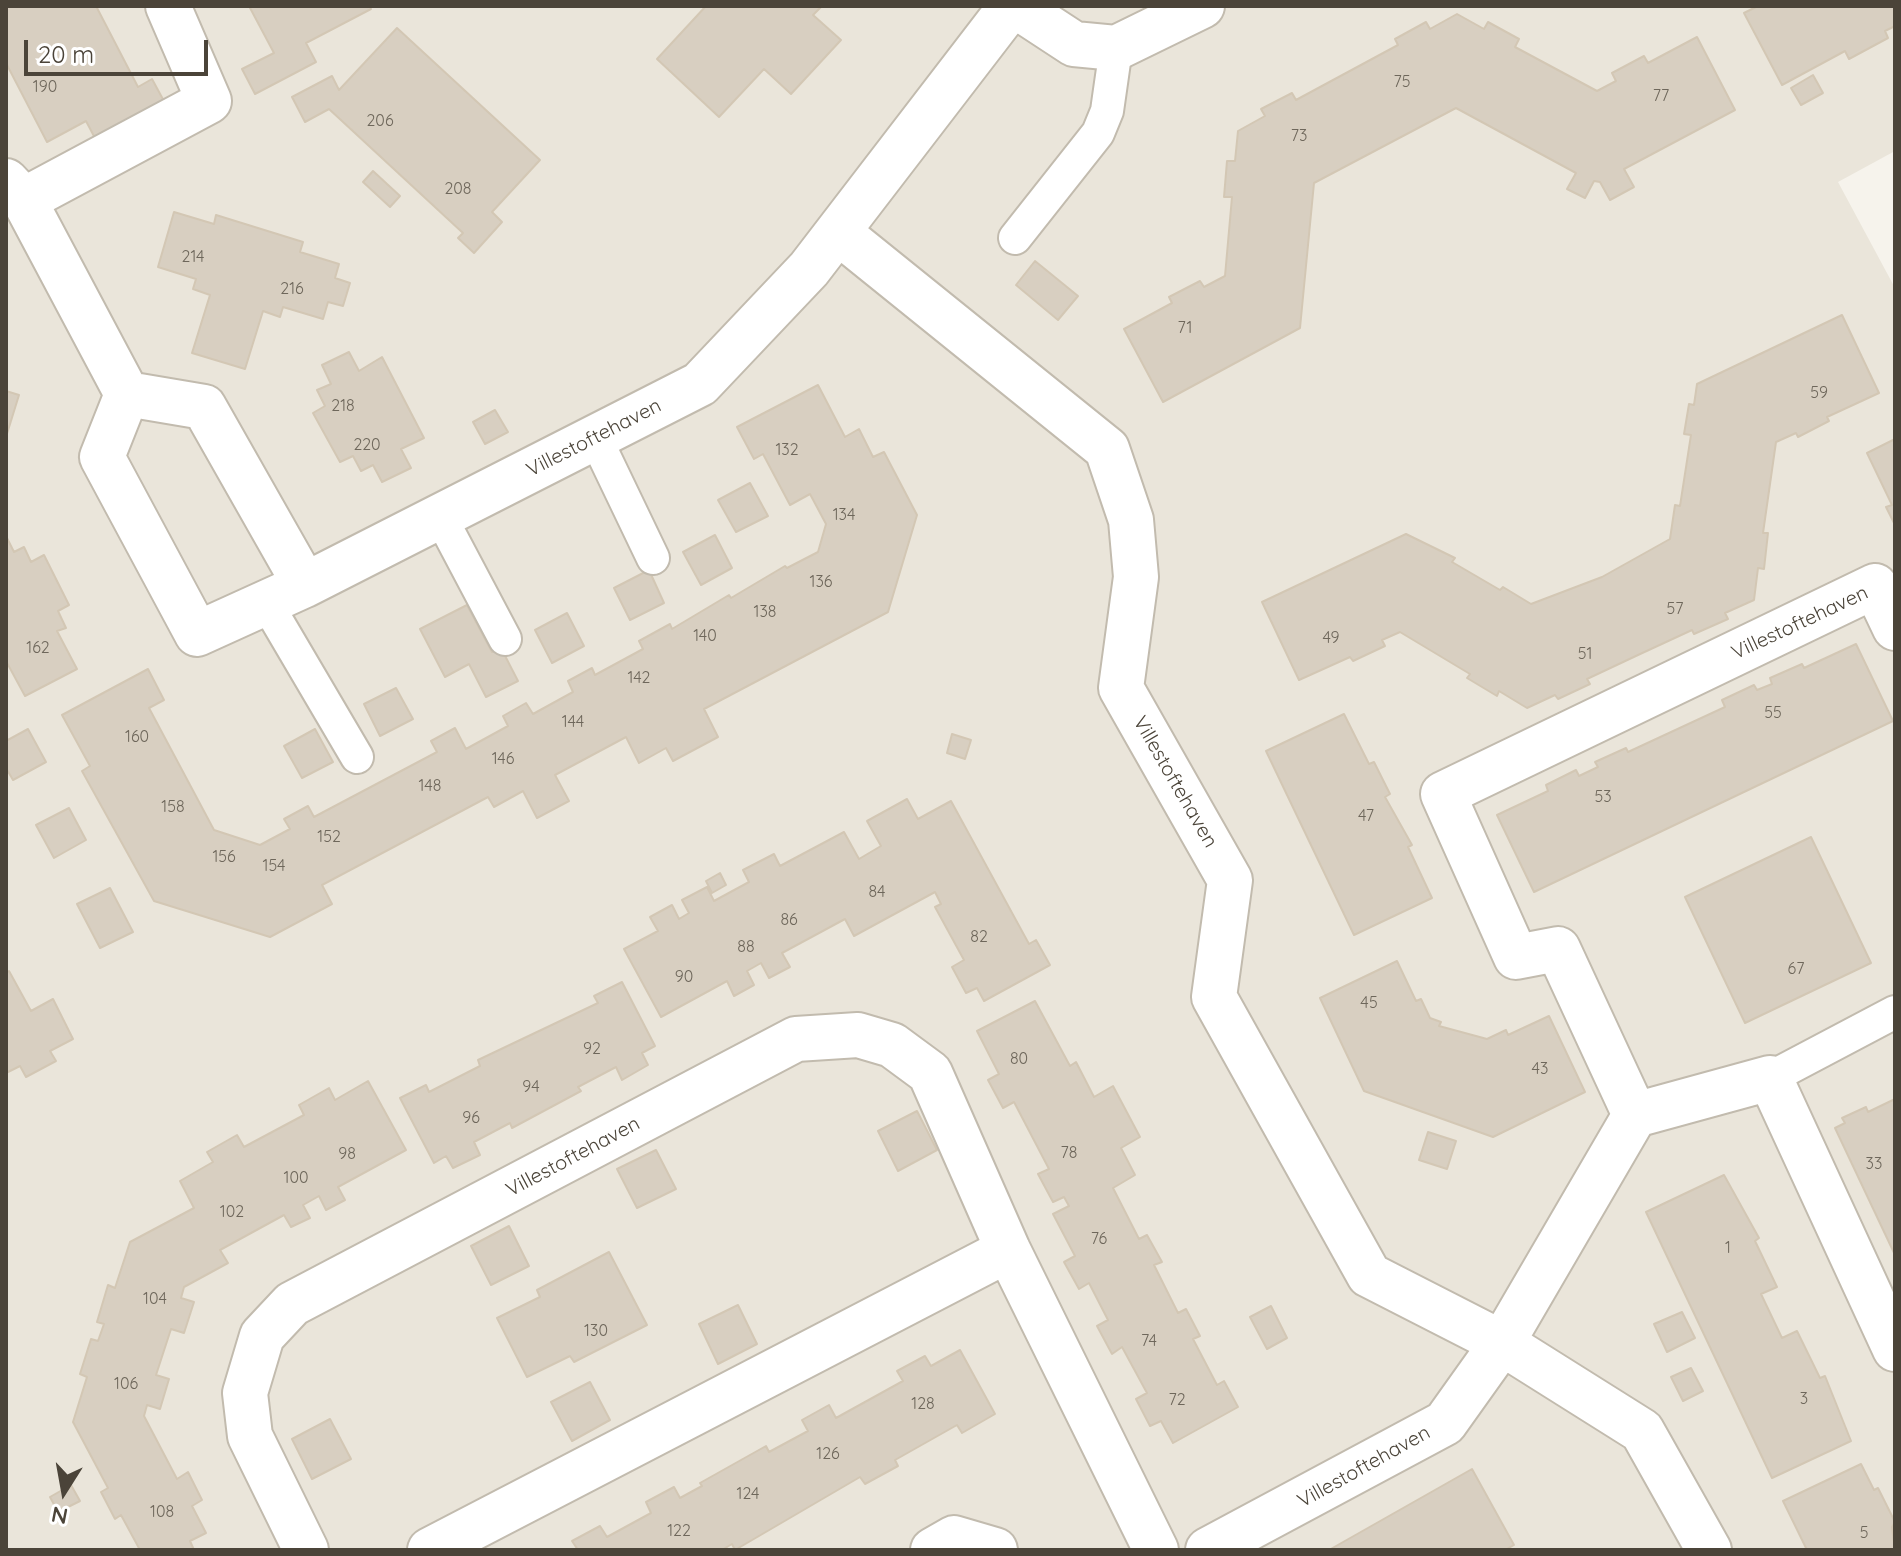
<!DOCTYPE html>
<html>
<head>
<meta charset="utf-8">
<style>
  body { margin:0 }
  #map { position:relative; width:1901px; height:1556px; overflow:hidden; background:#f6f3ec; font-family:Quicksand,sans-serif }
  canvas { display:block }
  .frame { position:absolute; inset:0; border:8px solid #4b4439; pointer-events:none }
  .north { position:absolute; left:24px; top:1452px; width:80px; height:80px; -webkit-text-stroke:6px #fff; paint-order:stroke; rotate:191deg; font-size:22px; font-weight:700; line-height:32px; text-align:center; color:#4b4439 }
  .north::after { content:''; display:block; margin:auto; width:28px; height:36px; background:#4b4439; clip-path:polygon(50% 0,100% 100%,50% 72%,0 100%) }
  .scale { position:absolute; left:24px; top:40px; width:184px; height:36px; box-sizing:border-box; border:4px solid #4b4439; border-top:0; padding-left:10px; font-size:24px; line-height:28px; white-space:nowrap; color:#4b4439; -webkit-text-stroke:6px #fff; paint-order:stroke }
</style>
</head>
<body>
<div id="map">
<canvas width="1901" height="1556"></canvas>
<div class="frame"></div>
<div class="north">N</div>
<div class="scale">20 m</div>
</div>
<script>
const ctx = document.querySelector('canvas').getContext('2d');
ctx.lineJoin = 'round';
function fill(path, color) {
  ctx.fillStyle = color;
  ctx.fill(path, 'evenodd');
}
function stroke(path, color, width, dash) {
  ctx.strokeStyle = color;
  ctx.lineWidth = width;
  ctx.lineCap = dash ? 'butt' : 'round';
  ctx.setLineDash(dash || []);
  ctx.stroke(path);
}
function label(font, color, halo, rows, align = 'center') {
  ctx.font = font + ' Quicksand,sans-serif';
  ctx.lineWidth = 8;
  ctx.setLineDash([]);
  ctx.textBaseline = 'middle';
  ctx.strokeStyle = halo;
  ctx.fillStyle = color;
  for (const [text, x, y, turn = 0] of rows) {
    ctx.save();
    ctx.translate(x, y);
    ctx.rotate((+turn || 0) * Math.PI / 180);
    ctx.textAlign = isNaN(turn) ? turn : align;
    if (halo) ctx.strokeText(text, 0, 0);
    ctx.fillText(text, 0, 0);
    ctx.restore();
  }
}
fill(new Path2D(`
  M6 6H1895V151L1838 182 1895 288V1550H6Z`), '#eae5da');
const building = new Path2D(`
  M6 6H96L138 87 152 79 165 103 96 140 86 121 47 142 6 63Z
  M249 6H369L371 9 306 43 316 62 255 94 242 69 274 53Z
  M706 6H822L813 15 841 40 791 94 764 69 719 117 657 59Z
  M1758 6H1895V26L1885 31 1888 38 1849 59 1845 51 1782 85 1744 13Z
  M1457 14 1484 29 1488 22 1519 39 1515 47 1597 91 1616 81 1612 73 1644 56 1648 63 1697 37 1735 110 1624 169 1634 187 1610 200 1600 182 1594 181 1585 198 1567 189 1576 173 1456 108 1314 183 1300 328 1163 402 1124 329 1172 303 1169 297 1200 281 1204 287 1225 276 1232 197H1224L1227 161H1235L1238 131 1265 116 1261 109 1292 93 1296 100 1398 45 1395 39 1426 22 1430 29Z
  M397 28 540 160 492 212 502 222 474 253 458 238 463 233 329 109 305 122 292 97 332 76 339 90Z
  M1813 75 1823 93 1801 105 1791 88Z
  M373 171 400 196 390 207 363 182Z
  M174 212 214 224 216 215 303 242 300 252 339 264 335 278 350 283 343 306 328 302 323 319 283 307 280 317 263 311 245 369 192 353 210 295 193 289 196 279 158 267Z
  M1035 261 1078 296 1058 320 1016 285Z
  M1842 315 1879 393 1827 417 1829 421 1798 437 1796 433 1776 442 1763 533H1768L1764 569 1758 568 1754 600 1725 613 1728 619 1694 634 1692 630 1638 655 1587 679 1590 684 1558 699 1555 695 1527 708 1499 691 1497 696 1467 678 1470 674 1400 632 1382 640 1385 646 1353 661 1350 657 1299 680 1262 602 1406 534 1455 558 1452 562 1500 590 1503 587 1531 604 1602 577 1670 539 1675 505 1680 506 1691 435 1684 434 1689 404 1694 405 1697 384Z
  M349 352 359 371 382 357 424 438 401 449 411 468 382 482 373 465 361 471 353 456 340 462 313 413 325 406 317 390 331 384 322 365Z
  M818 385 845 437 859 429 873 457 884 452 917 515 888 612 704 709 718 737 673 761 666 748 639 763 626 737 555 775 569 801 537 818 523 791 494 807 488 797 322 885 332 904 270 937 154 901 82 771 90 766 62 715 148 669 164 700 149 708 214 830 260 845 290 829 284 819 308 806 314 817 437 752 431 741 455 728 466 749 508 726 503 716 526 703 533 714 573 692 568 681 592 668 595 675 643 649 639 641 670 624 672 629 729 595 731 598 785 566 787 568 818 552 826 524 810 494 790 505 763 454 754 459 737 427Z
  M6 391 19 395 6 437Z
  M495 410 508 432 485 444 473 422Z
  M1895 439V525L1886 507 1892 505 1867 453Z
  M750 483 768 516 736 532 718 500Z
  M715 535 732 568 701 585 683 552Z
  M6 536 14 552 24 547 31 562 44 555 69 605 58 611 66 628 57 631 77 669 25 696 6 661Z
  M649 570 664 603 630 620 614 588Z
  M467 605 492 652 501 648 518 681 486 697 469 664 445 677 420 629Z
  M567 613 584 646 552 663 535 630Z
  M1856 644 1893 721 1534 892 1497 815 1548 791 1546 785 1576 770 1579 776 1598 767 1595 762 1626 748 1628 752 1725 707 1722 700 1754 685 1757 690 1772 684 1770 678 1802 664 1804 668Z
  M396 688 413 719 380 736 364 704Z
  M1344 714 1369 764 1374 762 1390 794 1385 797 1412 845 1408 847 1432 898 1354 935 1266 751Z
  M28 729 46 762 13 780 6 768V741Z
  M315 729 333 762 302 778 284 746Z
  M952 734 971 740 965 759 947 753Z
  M907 799 918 819 951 801 1029 944 1036 940 1050 965 984 1001 977 988 966 993 952 967 964 960 935 907 941 904 935 892 854 936 845 919 782 953 790 967 769 978 761 963 747 971 754 985 734 996 727 981 661 1017 624 949 658 931 650 917 672 905 679 919 689 913 682 900 707 887 714 901 749 882 743 870 774 854 780 866 844 832 859 859 881 846 867 821Z
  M69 808 86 840 54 858 36 825Z
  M1811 837 1871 963 1745 1023 1685 897Z
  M720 873 726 885 712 893 706 881Z
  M110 888 133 932 100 948 77 904Z
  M1397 961 1416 1001 1421 999 1430 1018 1441 1022 1439 1026 1487 1039 1506 1030 1508 1035 1549 1016 1585 1092 1493 1137 1364 1091 1320 998Z
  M9 971 31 1011 53 999 73 1039 50 1051 56 1061 26 1077 20 1066 6 1073V973Z
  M622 982 655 1046 642 1053 648 1065 622 1080 616 1067 578 1087 581 1091 512 1128 510 1123 474 1142 480 1155 453 1168 446 1156 434 1163 400 1098 426 1085 429 1092 480 1066 478 1060 598 1003 594 996Z
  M1035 1001 1070 1066 1076 1062 1094 1097 1113 1086 1140 1137 1121 1148 1135 1175 1113 1188 1139 1239 1147 1235 1162 1262 1154 1265 1178 1313 1186 1309 1200 1336 1193 1339 1217 1385 1224 1381 1238 1407 1173 1443 1161 1421 1150 1426 1136 1399 1147 1393 1122 1347 1112 1354 1097 1326 1108 1320 1089 1283 1079 1289 1064 1262 1075 1256 1053 1214 1069 1206 1064 1197 1053 1202 1038 1174 1049 1169 1014 1102 1003 1108 988 1080 999 1074 977 1031Z
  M368 1081 406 1150 338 1187 345 1200 326 1210 319 1196 303 1205 310 1218 291 1227 284 1215 220 1250 228 1263 184 1287 181 1298 194 1302 184 1333 171 1329 156 1375 169 1379 160 1409 147 1405 144 1416 177 1479 188 1472 202 1500 192 1506 206 1533 190 1541 194 1550H140L121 1515 115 1519 101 1492 108 1488 73 1422 87 1377 80 1374 91 1339 98 1341 104 1324 97 1322 108 1285 115 1288 130 1242 194 1208 180 1181 213 1162 207 1152 237 1135 244 1147 304 1115 299 1105 329 1088 335 1100Z
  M1895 1099V1255L1835 1128 1845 1123 1842 1118 1866 1107 1868 1112Z
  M917 1111 937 1150 898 1171 878 1131Z
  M1428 1132 1456 1141 1447 1169 1419 1160Z
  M656 1150 676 1189 637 1208 617 1169Z
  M1724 1175 1759 1238 1755 1241 1777 1287 1761 1294 1782 1338 1797 1331 1820 1378 1825 1376 1851 1441 1772 1478 1646 1212Z
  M509 1226 529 1266 491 1285 471 1246Z
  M609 1252 647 1325 574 1362 570 1356 527 1377 497 1318 540 1297 537 1290Z
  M738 1305 757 1344 718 1364 699 1324Z
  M1271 1306 1287 1338 1267 1349 1250 1317Z
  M1682 1312 1695 1338 1667 1352 1654 1324Z
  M960 1350 995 1414 962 1433 957 1425 895 1460 898 1466 865 1484 860 1477 735 1550 732 1544 722 1550H578L572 1541 600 1526 607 1537 651 1513 646 1502 674 1487 680 1498 702 1486 700 1483 766 1446 769 1452 808 1431 802 1420 829 1405 836 1418 903 1381 897 1371 925 1356 931 1366Z
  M1691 1368 1703 1391 1683 1401 1671 1377Z
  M590 1382 610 1420 572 1441 551 1402Z
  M330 1419 351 1459 312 1479 292 1439Z
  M1861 1464 1874 1490 1878 1488 1895 1522 1892 1527 1895 1550H1807L1783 1501Z
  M1472 1469 1514 1545 1505 1550H1329Z
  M71 1485 80 1501 58 1512 50 1497Z`);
fill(building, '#d8cfc1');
stroke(building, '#d3c7b4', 2);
const lane = new Path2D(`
  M1015 238 1098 133 1107 111 1116 48
  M595 437 653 558
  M440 516 505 639
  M267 604 357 757
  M1770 1078 1895 1012`);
const street = new Path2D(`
  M1016 6 1074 44 1116 48 1202 6
  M6 181 24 200 127 394 204 407 305 585 700 384 809 269 1011 6
  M24 200 209 101 168 6
  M838 232 1107 449 1131 520 1136 577 1121 688 1230 880 1214 997 1369 1275 1502 1343 1642 1431 1709 1550
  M127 394 102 457 197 634 305 585
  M1635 1115 1558 949 1516 957 1443 794 1875 586 1895 628
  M306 1550 250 1436 245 1393 262 1336 292 1304 796 1039 858 1035 892 1045 930 1073 1008 1250 1156 1550
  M430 1550 1008 1250
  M933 1550 954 1538 995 1550
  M1208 1550 1445 1423 1502 1343 1635 1115 1770 1078 1895 1349`);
stroke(lane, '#c2bbae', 36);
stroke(street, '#c2bbae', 48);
stroke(lane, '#fff', 32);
stroke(street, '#fff', 44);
label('16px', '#6e675b', null, [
  ["75",1402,82],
  ["190",45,87],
  ["77",1661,96],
  ["206",380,121],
  ["73",1299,136],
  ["208",458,189],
  ["214",193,257],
  ["216",292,289],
  ["71",1185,328],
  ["59",1819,393],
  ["218",343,406],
  ["220",367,445],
  ["132",787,450],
  ["134",844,515],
  ["136",821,582],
  ["57",1675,609],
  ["138",765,612],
  ["140",705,636],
  ["49",1331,638],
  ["162",38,648],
  ["51",1585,654],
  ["142",639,678],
  ["55",1773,713],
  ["144",573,722],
  ["160",137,737],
  ["146",503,759],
  ["148",430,786],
  ["53",1603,797],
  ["158",173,807],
  ["47",1366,816],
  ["152",329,837],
  ["156",224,857],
  ["154",274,866],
  ["84",877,892],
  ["86",789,920],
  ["82",979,937],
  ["88",746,947],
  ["67",1796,969],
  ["90",684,977],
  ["45",1369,1003],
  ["92",592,1049],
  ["80",1019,1059],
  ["43",1540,1069],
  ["94",531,1087],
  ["96",471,1118],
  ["78",1069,1153],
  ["98",347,1154],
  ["33",1874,1164],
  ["100",296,1178],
  ["102",232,1212],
  ["76",1099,1239],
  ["1",1728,1248],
  ["104",155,1299],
  ["130",596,1331],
  ["74",1149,1341],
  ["106",126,1384],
  ["3",1804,1399],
  ["72",1177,1400],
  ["128",923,1404],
  ["126",828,1454],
  ["124",748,1494],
  ["108",162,1512],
  ["122",679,1531],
  ["5",1864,1533]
]);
label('20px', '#4b4439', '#fff', [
  ["Villestoftehaven",594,438,-27],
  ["Villestoftehaven",1800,623,-25],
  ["Villestoftehaven",1175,782,60],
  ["Villestoftehaven",573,1157,-28],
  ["Villestoftehaven",1364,1467,-29]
]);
</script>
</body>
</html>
